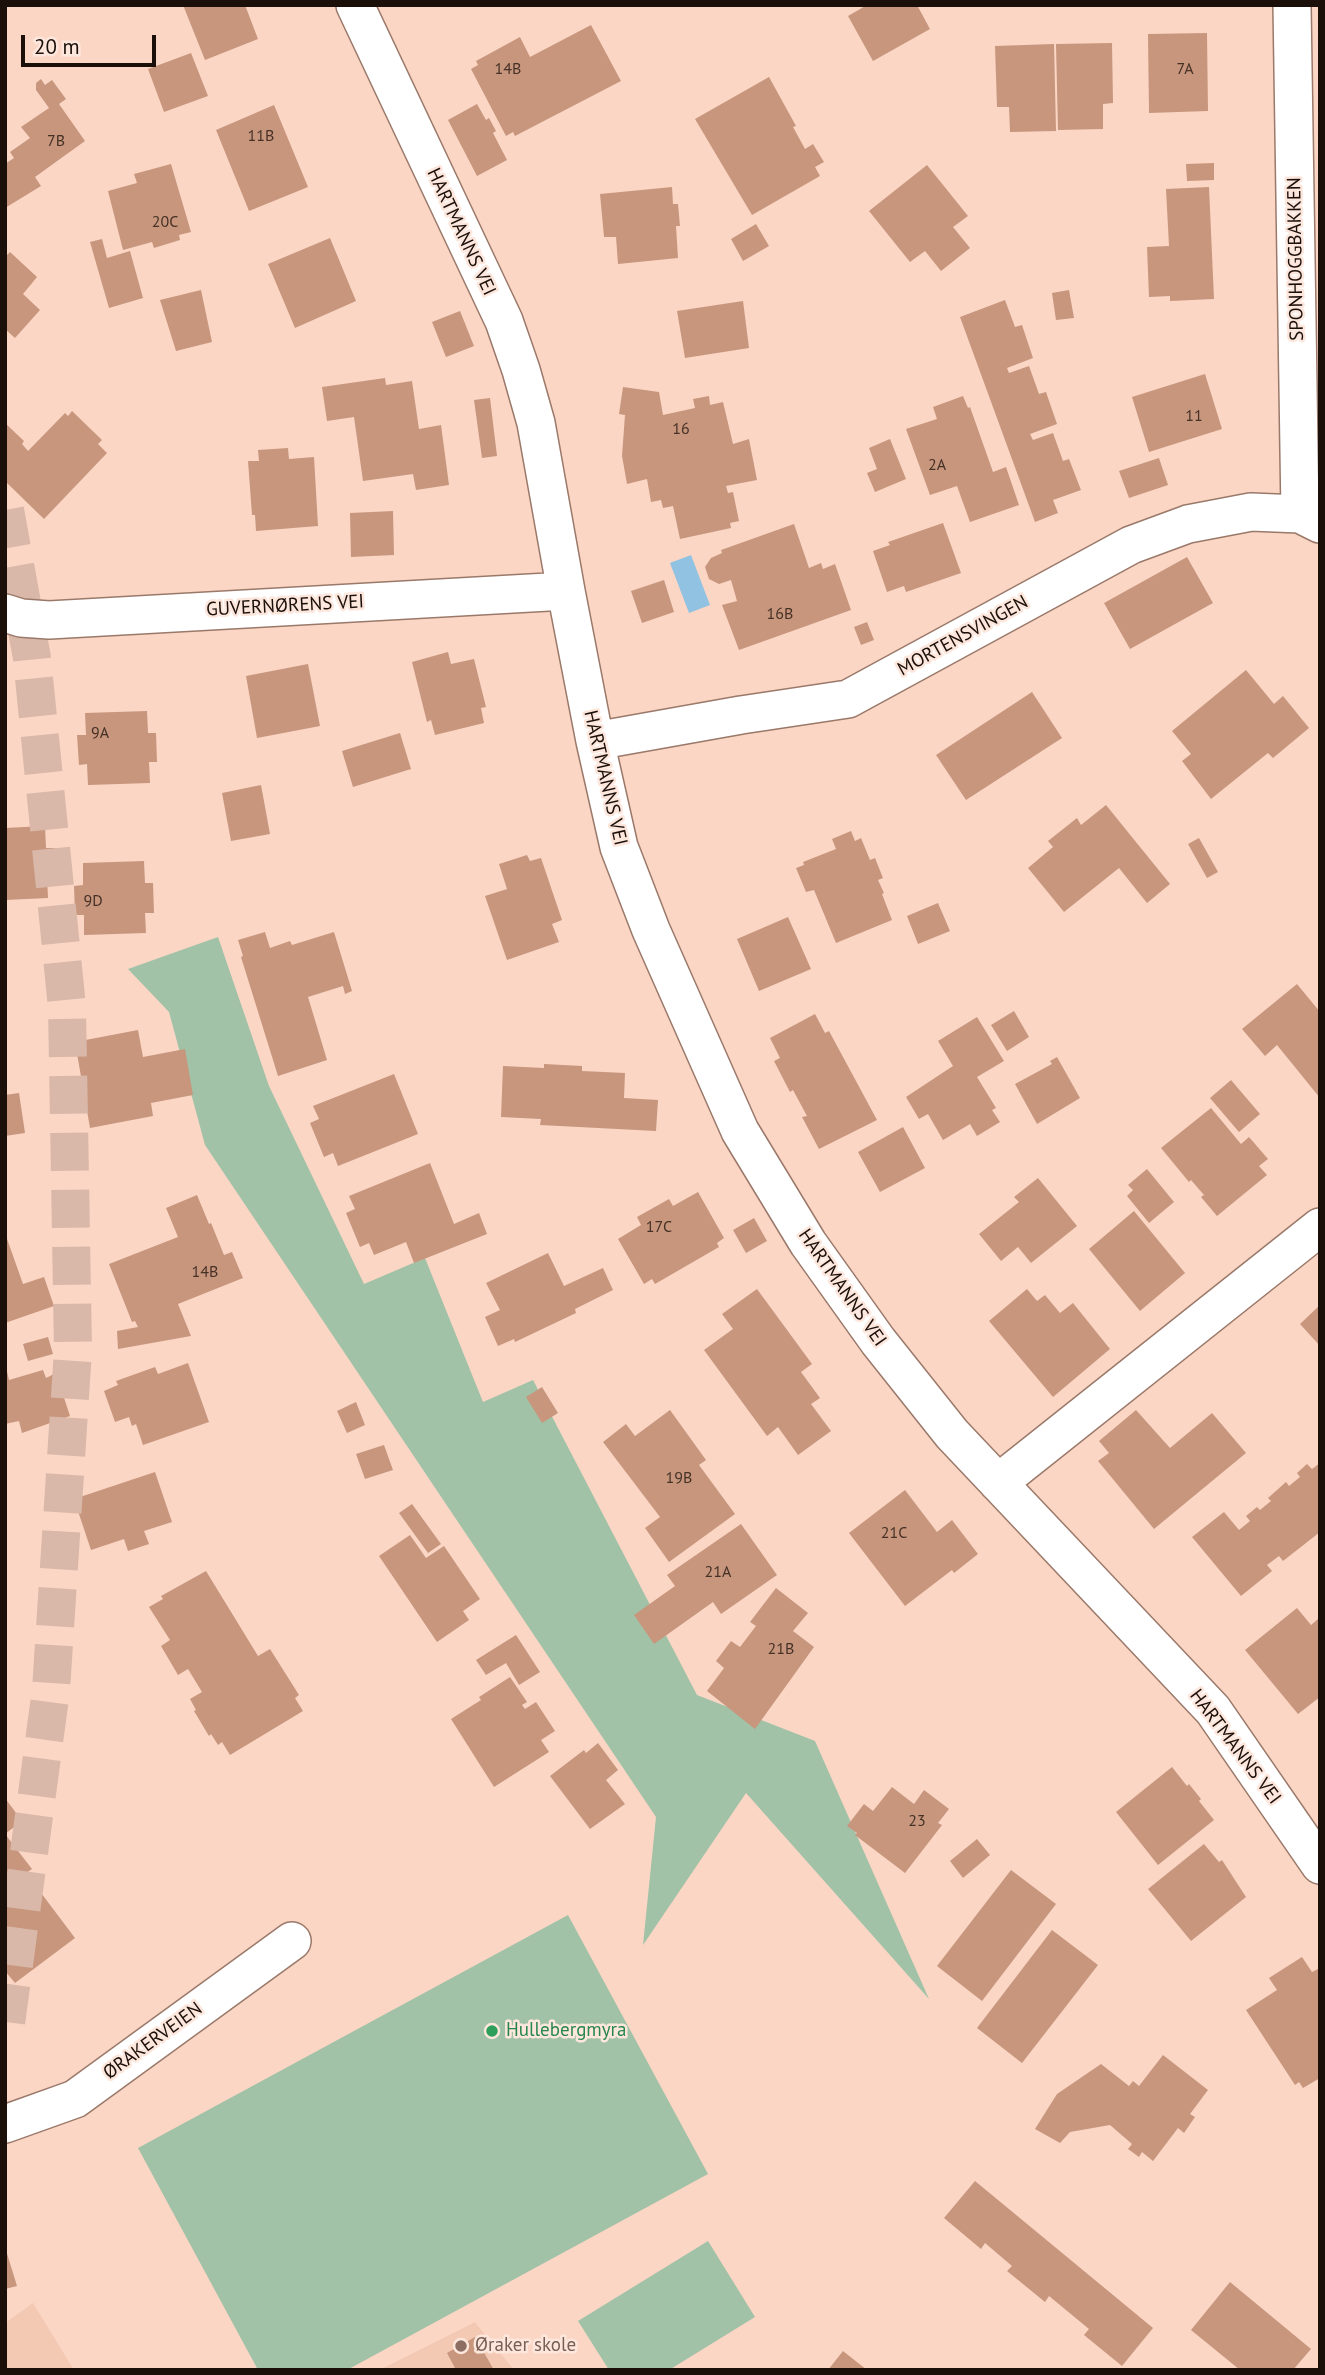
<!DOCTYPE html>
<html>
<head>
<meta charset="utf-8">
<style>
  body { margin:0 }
  #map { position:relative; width:1325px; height:2375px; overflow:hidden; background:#fbd6c5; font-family:"PT Sans",sans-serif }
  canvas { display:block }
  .frame { position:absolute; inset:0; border:7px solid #1b0f09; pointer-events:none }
  .scale { position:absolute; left:21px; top:35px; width:135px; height:32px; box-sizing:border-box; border:4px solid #1b0f09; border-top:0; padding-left:9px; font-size:21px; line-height:24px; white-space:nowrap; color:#1b0f09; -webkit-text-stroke:5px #fde7dd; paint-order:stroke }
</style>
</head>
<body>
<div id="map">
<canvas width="1325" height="2375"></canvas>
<div class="frame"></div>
<div class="scale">20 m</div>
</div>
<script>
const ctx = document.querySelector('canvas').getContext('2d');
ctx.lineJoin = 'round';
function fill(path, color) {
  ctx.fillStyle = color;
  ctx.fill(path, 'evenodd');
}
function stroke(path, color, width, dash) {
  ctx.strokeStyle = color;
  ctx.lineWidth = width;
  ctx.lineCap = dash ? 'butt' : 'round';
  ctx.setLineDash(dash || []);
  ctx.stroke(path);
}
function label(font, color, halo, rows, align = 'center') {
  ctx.font = font + ' "PT Sans",sans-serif';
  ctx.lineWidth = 5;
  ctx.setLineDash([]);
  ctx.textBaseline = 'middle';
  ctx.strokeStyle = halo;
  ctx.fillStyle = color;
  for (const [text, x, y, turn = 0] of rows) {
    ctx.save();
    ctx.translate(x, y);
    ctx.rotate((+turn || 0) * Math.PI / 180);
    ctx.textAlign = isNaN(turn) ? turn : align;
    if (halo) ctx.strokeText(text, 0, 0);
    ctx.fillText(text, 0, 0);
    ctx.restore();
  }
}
fill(new Path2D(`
  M33 2303 74 2370H5V2323Z
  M475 2322 514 2370H379Z`), '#f4c9b4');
fill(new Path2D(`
  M218 937 269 1086 364 1284 425 1258 483 1402 533 1380 697 1695 815 1741 929 1999 746 1793 643 1945 656 1817 205 1145 169 1012 128 969Z
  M568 1915 708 2174 347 2370H258L138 2148Z
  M708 2241 755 2317 669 2370H609L578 2321Z`), '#a1c2a7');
fill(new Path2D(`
  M691 555 710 605 689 613 670 563Z`), '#91c2e2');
fill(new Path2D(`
  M183 5H245L258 39 205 60Z
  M867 5H917L930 29 873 61 848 16Z
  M591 25 621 81 515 136 513 132 506 136 471 69 478 65 476 61 520 37 530 57Z
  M1207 33 1208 111 1149 113 1148 34Z
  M1112 43 1113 103 1103 104V129L1058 130 1056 44Z
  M1054 44 1056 131 1010 132 1009 107H997L995 46Z
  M191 53 208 96 164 112 148 69Z
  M769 77 796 126 793 127 805 149 813 144 824 162 815 167 820 176 752 215 695 119Z
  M41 79 45 85 52 80 66 99 59 104 85 141 35 177 41 186 5 208V164L14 158 10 152 30 138 21 127 49 108 36 90V83Z
  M477 104 486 120 489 118 496 131 493 133 507 160 477 176 448 120Z
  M274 105 308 187 249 211 216 130Z
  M1214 163V180L1187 181 1186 164Z
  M171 164 191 232 179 235 180 240 154 248 152 242 123 250 108 191 137 183 134 174Z
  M927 165 968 216 953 227 970 248 941 271 925 251 910 262 869 211Z
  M672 187 673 204H678L680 226H676L678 258 618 264 616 237H604L600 194Z
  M1209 187 1214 299 1170 301V296L1149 297 1147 247 1169 246 1166 189Z
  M756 224 769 246 743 261 731 239Z
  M330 238 356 301 295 328 268 264Z
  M102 239 107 258 130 251 143 298 109 308 90 242Z
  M10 252 37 277 23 294 40 310 15 338 5 329V257Z
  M201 290 212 342 176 351 160 300Z
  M1069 290 1074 318 1056 320 1052 293Z
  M1005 300 1015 327 1022 325 1033 358 1007 368 1009 373 1029 366 1039 394 1046 392 1057 424 1030 434 1033 440 1053 433 1063 461 1069 459 1081 490 1053 500 1058 513 1035 522 960 317Z
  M743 301 749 348 685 358 677 311Z
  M460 311 474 346 446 357 432 322Z
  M1205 374 1222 429 1149 452 1132 397Z
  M385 378 386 385 412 381 419 429 441 425 449 485 416 490 413 474 363 481 354 417 327 421 322 387Z
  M623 387 659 392 663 415 695 408 693 399 709 396 710 405 723 402 733 444 749 439 757 480 726 486 728 493 733 492 739 521 730 523 731 528 680 539 673 506 663 508 661 500 651 502 647 479 627 484 622 456 625 415 619 414Z
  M963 396 968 408 970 407 993 472 1006 467 1019 505 970 522 957 486 930 495 906 429 937 419 933 407Z
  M490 398 497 456 482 458 474 400Z
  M72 411 102 440 98 444 107 453 44 519 7 483 5 485V423L24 441 22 444 28 451 65 413 68 416Z
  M890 439 906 479 875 492 867 473 877 469 869 448Z
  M288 448 289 459 314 457 318 526 256 531 255 515H252L248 461H259L258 450Z
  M1159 458 1168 485 1129 498 1119 471Z
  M393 511 394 555 351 557 350 513Z
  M943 523 961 573 906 592 904 586 887 592 873 551 890 545 888 542Z
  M794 524 809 568 821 563 823 569 835 564 851 610 739 650 722 605 737 601 731 580 719 584 709 579 705 567 711 558 722 553 721 550Z
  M1187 557 1213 603 1130 649 1104 603Z
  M664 580 674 612 642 623 631 591Z
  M867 622 874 640 861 645 854 627Z
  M448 652 451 664 474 659 486 707 481 708 484 723 435 735 431 720 427 722 412 662Z
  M308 664 320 726 257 738 246 676Z
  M1246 670 1274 704 1283 696 1309 728 1273 758 1268 753 1211 799 1182 761 1191 754 1172 731Z
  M1032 692 1062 738 966 800 936 755Z
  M147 711 148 733H156L157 762H149L150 783 88 785 87 764 79 765 77 735H86L85 713Z
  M400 733 411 769 353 787 342 751Z
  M261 785 270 834 231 841 222 793Z
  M1106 805 1170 884 1147 903 1119 868 1064 912 1028 868 1053 847 1048 841 1077 818 1081 825Z
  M45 826 46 848H55V876L47 877 48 898 5 900V828Z
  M851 831 855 841 861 838 870 860 875 858 883 878 878 880 884 893 882 894 892 920 836 943 814 890 806 892 796 868 804 865 803 862 836 849 832 839Z
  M1199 838 1218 872 1207 878 1188 844Z
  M527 855 530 861 541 858 562 920 552 924 559 942 507 960 485 896 507 889 499 864Z
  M144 861 145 883H153L154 913H145L146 933 84 935V915H75L74 886 83 885V863Z
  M938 903 950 931 918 944 907 916Z
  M788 917 811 969 759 991 737 939Z
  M265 932 270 948 290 941 292 945 334 932 352 991 345 994 343 986 308 997 327 1060 278 1076 241 957 243 956 238 940Z
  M1297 984 1320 1012V1098L1277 1045 1265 1056 1242 1029Z
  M1014 1011 1029 1037 1007 1051 991 1025Z
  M815 1014 825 1033 829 1031 877 1120 819 1149 802 1117 807 1116 793 1090 790 1092 774 1061 780 1058 770 1038Z
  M977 1017 1004 1061 977 1077 996 1108 992 1110 1000 1122 977 1136 970 1124 943 1140 928 1114 919 1119 906 1097 953 1066 938 1041Z
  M138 1030 143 1057 185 1049 193 1095 151 1103 153 1116 90 1128 75 1042Z
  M1057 1057 1080 1098 1037 1124 1015 1084 1052 1064 1050 1061Z
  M544 1064 582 1066V1071L625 1073 624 1098 658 1100 656 1131 540 1125 541 1119 501 1117 503 1066 544 1068Z
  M394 1074 418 1134 338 1166 333 1153 324 1157 310 1123 319 1119 313 1106Z
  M1231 1080 1260 1114 1239 1132 1210 1098Z
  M19 1093 25 1133 5 1136V1095Z
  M1211 1108 1241 1144 1249 1137 1268 1159 1259 1166 1267 1175 1217 1216 1201 1197 1204 1195 1191 1180 1189 1182 1161 1148Z
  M903 1127 925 1168 880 1192 858 1152Z
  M430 1163 454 1224 479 1213 487 1234 414 1263 406 1242 374 1255 369 1243 360 1247 346 1213 355 1209 349 1196Z
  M1147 1169 1174 1202 1149 1223 1127 1196 1133 1190 1128 1185Z
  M1038 1178 1077 1226 1031 1263 1018 1247 1001 1261 979 1234 1019 1202 1014 1197Z
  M698 1192 724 1238 717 1243 719 1247 655 1284 652 1279 644 1284 618 1239 641 1225 637 1217 669 1199 673 1206Z
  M197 1195 209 1224 211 1223 224 1255 232 1252 243 1278 178 1304 191 1336 118 1349 117 1331 138 1327 135 1321 132 1322 109 1264 178 1237 166 1208Z
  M1134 1211 1185 1273 1140 1311 1089 1249Z
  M754 1218 767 1241 746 1253 733 1230Z
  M6 1236 23 1284 44 1277 54 1306 5 1323Z
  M548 1253 564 1286 603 1268 613 1290 575 1309 576 1313 515 1342 514 1339 498 1346 485 1317 500 1310 486 1283Z
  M757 1289 812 1364 801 1372 820 1398 811 1404 831 1431 798 1455 778 1427 767 1436 704 1350 733 1329 722 1314Z
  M1027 1289 1037 1301 1045 1295 1060 1313 1073 1303 1110 1349 1053 1397 989 1321Z
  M1320 1305V1346L1300 1324Z
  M48 1337 53 1354 28 1361 23 1344Z
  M188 1363 209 1422 143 1445 136 1424 132 1426 129 1417 115 1422 104 1391 118 1385 116 1381 155 1367 158 1374Z
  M6 1367 9 1380 43 1370 46 1378 56 1373 70 1416 22 1433 19 1421 5 1424Z
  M542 1387 558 1413 542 1423 526 1397Z
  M356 1402 365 1425 347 1433 337 1411Z
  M670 1410 706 1460 699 1465 735 1514 669 1562 645 1528 660 1517 603 1442 626 1424 635 1436Z
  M1136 1410 1170 1448 1212 1413 1246 1453 1154 1529 1098 1461 1109 1453 1099 1441Z
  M384 1445 393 1470 365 1479 356 1454Z
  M1320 1463V1532L1283 1561 1279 1556 1267 1565 1272 1571 1241 1596 1192 1537 1224 1512 1239 1530 1250 1521 1246 1516 1257 1507 1260 1510 1271 1501 1268 1498 1286 1482 1289 1486 1300 1477 1297 1473 1307 1464 1312 1469Z
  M155 1472 172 1522 144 1531 149 1544 128 1551 124 1539 91 1550 74 1499Z
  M905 1490 937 1532 952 1520 978 1554 954 1573 952 1570 905 1606 849 1533Z
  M412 1504 441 1544 428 1553 399 1513Z
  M741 1524 777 1575 721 1614 713 1602 654 1644 634 1615 675 1586 667 1575Z
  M410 1535 426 1558 444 1546 480 1599 463 1611 469 1620 437 1642 379 1556Z
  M206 1571 258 1656 270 1649 299 1695 295 1698 303 1711 230 1755 222 1742 218 1745 211 1734 209 1736 194 1711 196 1710 190 1699 202 1692 188 1669 178 1675 161 1646 170 1640 149 1607 163 1599 161 1596Z
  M776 1588 808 1613 793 1631 814 1647 755 1729 707 1691 724 1668 716 1661 731 1641 740 1647 756 1626 750 1622Z
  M1297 1608 1311 1625 1318 1619 1320 1621V1697L1298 1714 1245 1650Z
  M516 1635 540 1672 519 1685 506 1663 486 1675 476 1660Z
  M510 1677 527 1702 522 1705 525 1709 536 1702 555 1731 541 1740 549 1752 494 1787 451 1719 481 1700 479 1697Z
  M598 1743 618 1770 606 1780 625 1804 590 1829 550 1776 584 1750 586 1753Z
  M1172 1767 1187 1786 1189 1784 1201 1799 1199 1801 1214 1820 1158 1865 1116 1812Z
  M892 1787 914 1804 924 1790 949 1809 938 1823 942 1825 905 1873 855 1835 857 1833 847 1826 864 1804 873 1811Z
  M5 1798 22 1821 5 1834 32 1869 26 1873 75 1938 15 1983 5 1971Z
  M977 1839 990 1855 963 1878 950 1861Z
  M1204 1844 1219 1862 1222 1860 1246 1897 1191 1941 1148 1889Z
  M1011 1870 1056 1904 982 2001 937 1966Z
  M1052 1930 1098 1965 1022 2063 977 2028Z
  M1302 1957 1312 1972 1320 1968V2078L1303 2088 1299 2082 1295 2085 1246 2010 1277 1990 1269 1978Z
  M1163 2055 1208 2090 1190 2114 1195 2117 1184 2133 1178 2128 1153 2161 1142 2152 1139 2157 1128 2149 1132 2144 1110 2125 1070 2132 1060 2143 1035 2129 1057 2094 1101 2064 1129 2086 1133 2081 1139 2086Z
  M975 2181 1153 2328 1122 2366 1084 2335 1089 2329 1049 2296 1045 2302 1007 2271 1012 2266 985 2243 981 2249 944 2218Z
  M5 2247 17 2286 5 2289Z
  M1230 2282 1311 2349 1293 2370H1240L1191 2330Z
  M475 2337 494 2370H456L447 2353Z
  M843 2351 867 2370H828Z`), '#c7967d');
stroke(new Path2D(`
  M5 510 32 658 67 1007 73 1350 51 1690 5 2031`), '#d9b8a9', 38, [38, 19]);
const street = new Path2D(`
  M355 5 504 321 521 370 536 423 566 591 595 741 619 847 651 930 740 1131 808 1243 878 1341 952 1434 1213 1710 1320 1865
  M1292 5 1300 514
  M5 613 21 618 49 620 566 591
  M595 741 741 715 848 699 1131 545 1188 524 1251 512 1300 514 1320 524
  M998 1483 1320 1227
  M5 2124 75 2099 292 1941`);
stroke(street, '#9a796a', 40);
stroke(street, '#fff', 37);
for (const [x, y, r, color] of [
  [492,2031,7,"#2e9e5b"],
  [461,2346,7,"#8d6e63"]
]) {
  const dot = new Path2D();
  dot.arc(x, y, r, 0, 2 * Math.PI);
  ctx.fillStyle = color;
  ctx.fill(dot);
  stroke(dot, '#fde7dd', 2.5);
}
label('16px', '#463126', null, [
  ["14B",508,69],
  ["7A",1185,69],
  ["11B",261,136],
  ["7B",56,141],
  ["20C",165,222],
  ["11",1194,416],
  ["16",681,429],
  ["2A",937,465],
  ["16B",780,614],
  ["9A",100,733],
  ["9D",93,901],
  ["17C",659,1227],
  ["14B",205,1272],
  ["19B",679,1478],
  ["21C",894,1533],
  ["21A",718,1572],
  ["21B",781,1649],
  ["23",917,1821]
]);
label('19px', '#1b0f09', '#fde7dd', [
  ["HARTMANNS VEI",461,232,65],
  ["SPONHOGGBAKKEN",1296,259,-91],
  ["GUVERNØRENS VEI",285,606,-3],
  ["MORTENSVINGEN",963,636,-29],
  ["HARTMANNS VEI",605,778,77],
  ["HARTMANNS VEI",842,1288,55],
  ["HARTMANNS VEI",1235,1747,53],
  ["ØRAKERVEIEN",153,2041,-36]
]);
label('19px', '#27864d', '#fde7dd', [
  ["Hullebergmyra",506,2031]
], 'left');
label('19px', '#785e54', '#fde7dd', [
  ["Øraker skole",475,2346]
], 'left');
</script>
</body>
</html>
